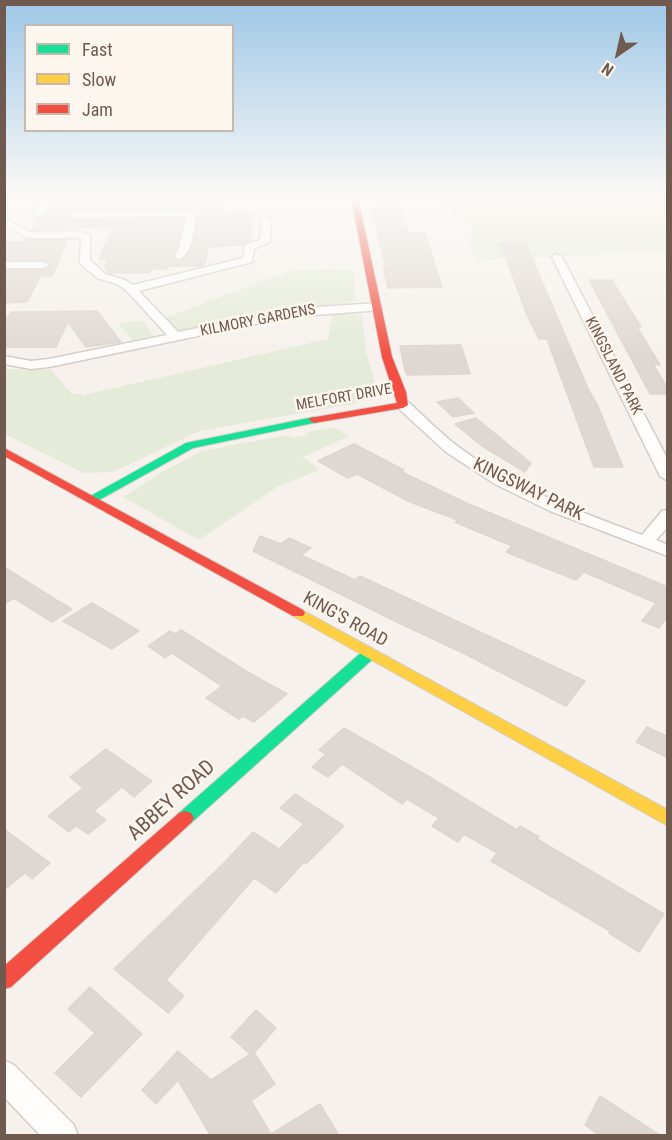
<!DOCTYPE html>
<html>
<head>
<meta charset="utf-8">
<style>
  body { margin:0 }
  #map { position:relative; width:672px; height:1140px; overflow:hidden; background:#f6f1ec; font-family:"Roboto Condensed",sans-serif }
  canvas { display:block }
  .frame { position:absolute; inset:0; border:6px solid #705a4f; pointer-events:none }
  .legend { position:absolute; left:24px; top:24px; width:210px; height:108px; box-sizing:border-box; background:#fdf6ee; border:2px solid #c5b8ae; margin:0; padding:8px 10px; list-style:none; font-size:18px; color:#705a4f }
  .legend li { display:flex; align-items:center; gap:12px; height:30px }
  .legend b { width:30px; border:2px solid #c5b8ae }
  .north { position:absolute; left:588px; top:24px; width:60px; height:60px; -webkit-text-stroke:4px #fdf6ee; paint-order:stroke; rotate:214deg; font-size:16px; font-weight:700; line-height:24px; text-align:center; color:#705a4f }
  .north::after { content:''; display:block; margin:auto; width:21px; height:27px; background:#705a4f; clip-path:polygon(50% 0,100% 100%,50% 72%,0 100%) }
</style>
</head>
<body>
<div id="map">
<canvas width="672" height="1140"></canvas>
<div class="frame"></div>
<ul class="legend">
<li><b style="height:8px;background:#16e098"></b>Fast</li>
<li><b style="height:8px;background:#ffcf43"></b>Slow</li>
<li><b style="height:8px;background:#f24e42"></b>Jam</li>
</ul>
<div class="north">N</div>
</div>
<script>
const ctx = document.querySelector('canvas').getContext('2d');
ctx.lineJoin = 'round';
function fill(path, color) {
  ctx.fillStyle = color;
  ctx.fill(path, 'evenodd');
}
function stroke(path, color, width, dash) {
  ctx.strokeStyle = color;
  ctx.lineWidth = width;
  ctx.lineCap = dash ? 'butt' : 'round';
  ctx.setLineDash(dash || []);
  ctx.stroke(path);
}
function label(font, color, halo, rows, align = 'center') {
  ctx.font = font + ' "Roboto Condensed",sans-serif';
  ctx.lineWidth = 5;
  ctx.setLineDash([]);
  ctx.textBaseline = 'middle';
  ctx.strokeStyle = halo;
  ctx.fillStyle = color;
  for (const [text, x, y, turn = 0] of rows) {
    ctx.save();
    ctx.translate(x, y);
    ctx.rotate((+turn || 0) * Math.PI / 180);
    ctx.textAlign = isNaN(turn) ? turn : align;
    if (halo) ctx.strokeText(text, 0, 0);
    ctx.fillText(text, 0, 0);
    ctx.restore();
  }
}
fill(new Path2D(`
  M436 198H667V252L476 260 470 250 472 228Z
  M346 269 353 271 356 300 344 304 287 309 188 331 179 330 164 318 289 271Z
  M341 312 362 316 367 356 377 389 371 399 352 404 200 431 113 472 84 473 5 434 4 369 51 370 71 393 84 395 328 339 332 316Z
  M144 321 154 337 133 341 118 323Z
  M334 427 349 436 303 457 319 470 277 487 199 540 123 497 164 471 202 451 288 435 292 438 308 435 307 432Z`), '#e4ebd8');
const building = new Path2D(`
  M136 199 224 200 222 213 252 212 251 241 243 245 208 247 206 261 203 266H168L167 269H151L150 273H110L106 271 107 267H104L108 259H99L113 226 31 230 37 218 44 217 54 201ZM200 208 206 214 198 218 192 247 180 261 172 256 177 248 183 218 74 220 67 216 74 210Z
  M400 207 408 233H425L442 287 388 288 383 267H386L371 208Z
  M25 239 68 240 52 276H41L27 302 4 303V270H43L51 266 43 260H4V242H23Z
  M525 242 589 391 597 404 623 467H594L547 339H539L526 313 504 252 498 243Z
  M589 280H612L641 327H637L660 365 653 364 668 389V394H650Z
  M97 311 121 342 86 347 68 322 56 347H4V323L11 312Z
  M461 345 470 374 407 375 405 370 400 346Z
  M458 398 474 413 453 417 437 402Z
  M476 418 531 463 525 472 482 446 455 424Z
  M354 444 404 470 402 472 464 502 668 587V616L659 628 642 621 656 603 584 572 576 580 538 565 506 552 512 546 455 522 458 520 410 502 357 474 348 478 318 461Z
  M260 536 281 544 289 538 311 548 301 555 355 580 360 576 585 681 566 706 467 655 399 623 253 551Z
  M4 567 58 601 72 609 52 622 14 598 4 604Z
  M92 603 139 631 112 649 63 621Z
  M181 630 246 671 287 694 254 722 243 716 239 719 206 698 222 686 172 653 165 658 148 646 170 631 175 634Z
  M647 727 668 737V758L636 742Z
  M344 728 428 776 517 830 520 826 539 837 537 839 664 914 639 952 609 933 610 931 491 861 497 853 464 834 458 842 432 826 439 818 407 799 402 804 342 764 328 777 312 767 326 754 319 750Z
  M106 749 152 781 134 797 122 787 94 811 106 820 88 834 76 826 69 832 48 816 83 788 70 777Z
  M295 794 344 826 306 864 304 862 276 893 254 878 166 980 184 996 168 1013 114 969 224 863 253 832 279 849 304 824 280 808Z
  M4 829 50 863 32 879 25 873 4 890Z
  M90 987 142 1034 81 1097 55 1073 95 1033 68 1009Z
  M256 1010 276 1028 254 1053 275 1084 251 1101 271 1134 320 1104 339 1136H211L178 1080 156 1104 142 1090 178 1051 211 1080 250 1054 231 1037Z
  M600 1096 661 1136H600L585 1125Z`);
fill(building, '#dfd7d2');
stroke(building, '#ded5cf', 1.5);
const street = new Path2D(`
  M43 198H53L42 216H36L34 214Z
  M199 210 204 213 196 216C193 230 194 253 179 259L174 256 179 249 186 216 74 218 69 215 74 212Z
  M262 217 271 219 270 242 254 249 252 262 139 291 178 332 289 309 377 303 381 304V310L289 317 49 367 31 369 4 364V356L31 361 49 359 167 335 127 291 117 284 97 278 80 263 81 238H28L4 226V218L29 232 80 231 90 235V260L105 274 125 280 133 285 243 258 245 245 260 240Z
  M557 254 562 257 668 460V481L660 476 552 257Z
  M4 262H43L49 265 43 268H4Z
  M403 401 408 402C424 416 439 432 456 445 511 487 578 511 642 535L662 511 668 510V527L656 540 668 545V556L550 511 495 484 446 452 398 408 396 405 398 402Z
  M4 1060 14 1065 74 1125 78 1136H41L4 1097Z`);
const fast = new Path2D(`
  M314 417 319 420 318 422 193 448 97 501H89L87 498 186 443Z
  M369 649 374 650 376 654 374 658 191 823 185 825 179 823 176 818 179 813 364 650Z`);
const slow = new Path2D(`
  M298 608 668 810V826L293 616 291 613 293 610Z`);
const jam = new Path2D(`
  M351 198H358L392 357 406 392 408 405 403 408 314 423 309 420 310 418 397 403 382 357Z
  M4 448 303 610 305 613 303 616H293L4 456Z
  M185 811 191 813 194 818 191 823 11 987 4 989V966L179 813Z`);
stroke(street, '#d3cdc7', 3);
stroke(fast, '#d4cec8', 2);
stroke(slow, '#d4cec8', 2);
stroke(jam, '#d4cec8', 2);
fill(street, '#fefdfc');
fill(fast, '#16e098');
fill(slow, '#ffcf43');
fill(jam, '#f24e42');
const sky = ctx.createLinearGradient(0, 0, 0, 358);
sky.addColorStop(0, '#9ec7e6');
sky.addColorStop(0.55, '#fbf9f6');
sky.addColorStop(1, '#fbf9f600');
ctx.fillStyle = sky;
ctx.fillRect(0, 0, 672, 358);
label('15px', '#705a4f', '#fdf6ee', [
  ["KILMORY GARDENS",258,321,-11],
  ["KINGSLAND PARK",613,366,63],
  ["MELFORT DRIVE",344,398,-10]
]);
label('18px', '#705a4f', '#fdf6ee', [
  ["KINGSWAY PARK",528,490,26],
  ["KING'S ROAD",345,620,29]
]);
label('21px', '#705a4f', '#fdf6ee', [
  ["ABBEY ROAD",172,801,-42]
]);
</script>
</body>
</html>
